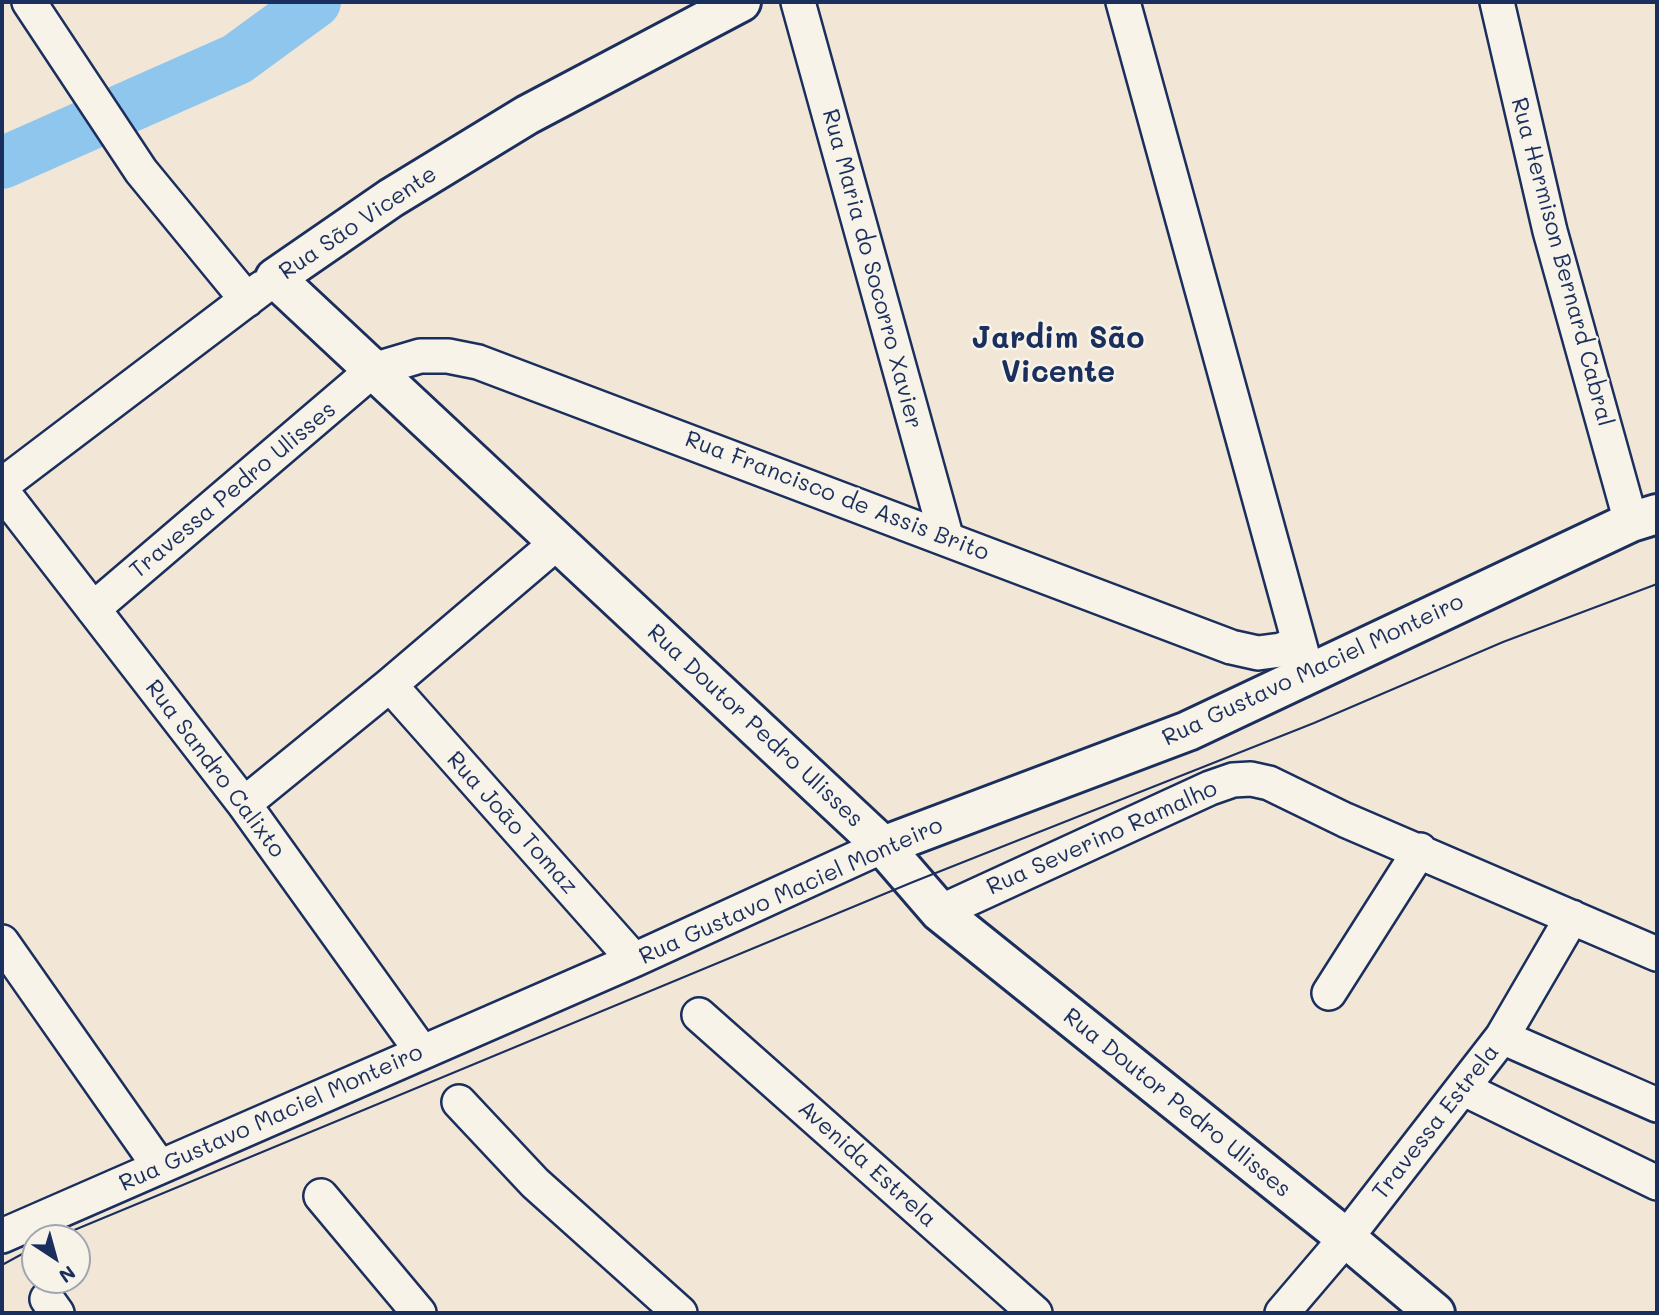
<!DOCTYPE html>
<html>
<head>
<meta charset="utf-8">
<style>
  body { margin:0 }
  #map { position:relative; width:1659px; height:1315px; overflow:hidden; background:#f2e7d6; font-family:Mali,sans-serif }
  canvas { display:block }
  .frame { position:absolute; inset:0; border:4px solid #1b2f5e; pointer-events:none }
  .north { position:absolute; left:21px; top:1224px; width:70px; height:70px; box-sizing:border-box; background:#f7f3e8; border:2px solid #9fa5b1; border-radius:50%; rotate:144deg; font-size:19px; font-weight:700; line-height:28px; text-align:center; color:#1b2f5e }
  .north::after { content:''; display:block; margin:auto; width:24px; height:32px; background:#1b2f5e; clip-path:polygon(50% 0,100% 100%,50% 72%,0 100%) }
</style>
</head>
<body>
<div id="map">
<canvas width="1659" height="1315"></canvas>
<div class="frame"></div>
<div class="north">N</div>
</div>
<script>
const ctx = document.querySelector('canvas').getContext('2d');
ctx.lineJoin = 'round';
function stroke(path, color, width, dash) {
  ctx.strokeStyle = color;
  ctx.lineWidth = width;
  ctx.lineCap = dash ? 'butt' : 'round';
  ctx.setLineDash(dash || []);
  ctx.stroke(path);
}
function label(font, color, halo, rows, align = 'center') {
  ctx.font = font + ' Mali,sans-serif';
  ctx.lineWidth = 5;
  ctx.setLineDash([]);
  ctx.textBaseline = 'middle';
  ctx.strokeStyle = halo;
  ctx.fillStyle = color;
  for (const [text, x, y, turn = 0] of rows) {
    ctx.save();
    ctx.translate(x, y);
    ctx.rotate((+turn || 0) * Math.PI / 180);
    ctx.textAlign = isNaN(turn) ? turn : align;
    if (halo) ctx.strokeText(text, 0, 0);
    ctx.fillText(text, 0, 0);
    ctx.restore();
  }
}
stroke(new Path2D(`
  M2 163 237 59 315 2`), '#8fc6ed', 52);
const street = new Path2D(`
  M29 2 141 171 247 300
  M798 2 946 536
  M1123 2 1305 664
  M1497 2 1550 231 1631 522
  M2 485 262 288
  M2 491 244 804 422 1052
  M93 609 373 370 420 356H448L478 362 1231 647 1258 653 1281 650 1298 643
  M390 685 634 960
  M244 804 390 685 559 541
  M940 912 1210 788 1233 780 1251 779 1269 783 1345 820 1657 954
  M2 942 159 1166
  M1329 993 1420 850
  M699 1015 1035 1313
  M1502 1037 1657 1105
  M1464 1089 1657 1183
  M459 1102 535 1183 680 1313
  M321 1196 419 1313
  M2 1236 634 960 883 846
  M47 1299 57 1313
  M1282 1313 1346 1238 1502 1037 1572 917`);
const secondary = new Path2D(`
  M741 2 527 115 391 198 275 278 883 846 940 912 1346 1238 1435 1313
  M883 846 1188 731 1631 522 1657 514`);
stroke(street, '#1b2f5e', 38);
stroke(secondary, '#1b2f5e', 44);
stroke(street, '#f7f3e8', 33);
stroke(secondary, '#f7f3e8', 38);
stroke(new Path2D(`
  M55 1238 913 882 1314 723 1503 642 1657 584
  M2 1265 35 1247`), '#1b2f5e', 2);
label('23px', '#1b2f5e', '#f7f3e8', [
  ["Rua São Vicente",358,223,-34],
  ["Rua Hermison Bernard Cabral",1562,262,75],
  ["Rua Maria do Socorro Xavier",872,269,75],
  ["Travessa Pedro Ulisses",233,490,-40],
  ["Rua Francisco de Assis Brito",837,496,21],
  ["Rua Gustavo Maciel Monteiro",1313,670,-25],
  ["Rua Doutor Pedro Ulisses",755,726,43],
  ["Rua Sandro Calixto",215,769,53],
  ["Rua João Tomaz",512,823,48],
  ["Rua Severino Ramalho",1102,838,-24],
  ["Rua Gustavo Maciel Monteiro",791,891,-24],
  ["Rua Doutor Pedro Ulisses",1177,1103,39],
  ["Rua Gustavo Maciel Monteiro",271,1118,-24],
  ["Travessa Estrela",1436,1122,-52],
  ["Avenida Estrela",867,1164,42]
]);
label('bold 30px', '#1b2f5e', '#f7f3e8', [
  ["Jardim São",1058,339],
  ["Vicente",1058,373]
]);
</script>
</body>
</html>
